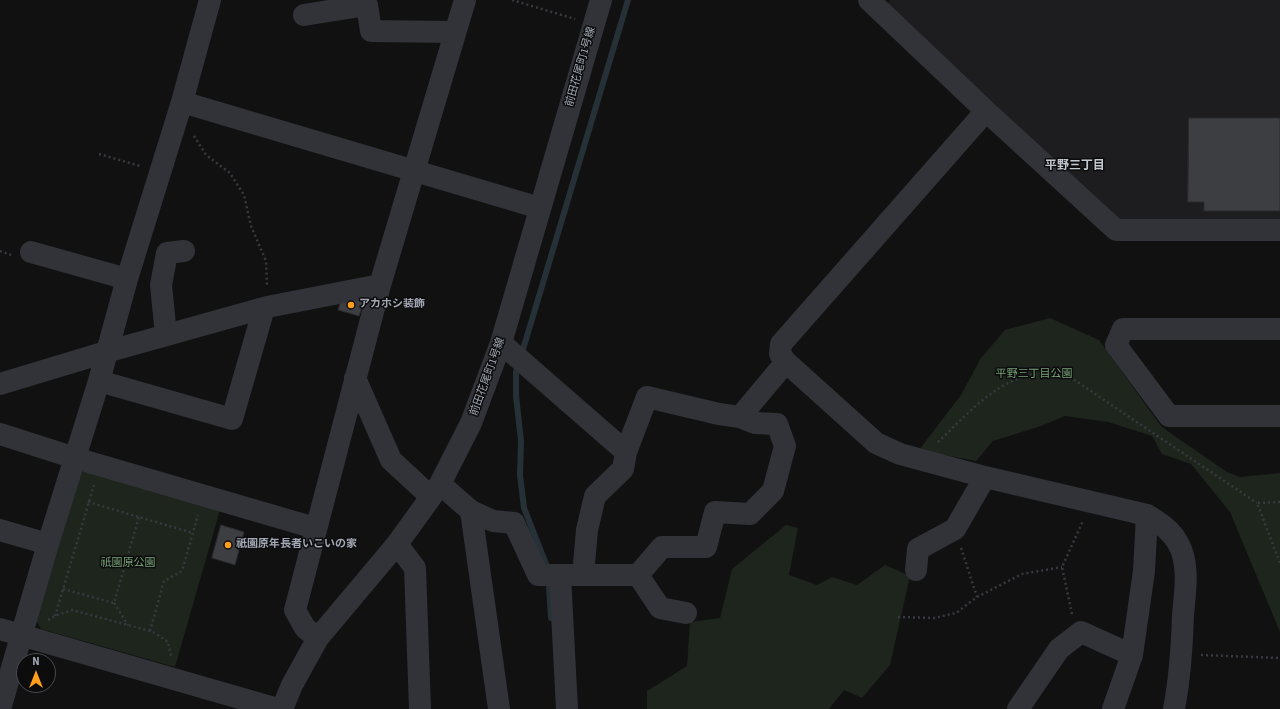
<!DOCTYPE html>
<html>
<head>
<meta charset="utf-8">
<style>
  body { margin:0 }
  #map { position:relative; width:1280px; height:709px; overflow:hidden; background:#111112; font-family:"Source Sans 3",sans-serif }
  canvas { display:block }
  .north { position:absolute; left:16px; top:653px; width:40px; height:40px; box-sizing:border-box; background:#0c0c0d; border:1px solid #484a50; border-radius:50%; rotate:0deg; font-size:11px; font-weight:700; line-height:16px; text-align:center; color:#a1a8b4 }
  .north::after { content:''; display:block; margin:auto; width:14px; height:18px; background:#ff9e1c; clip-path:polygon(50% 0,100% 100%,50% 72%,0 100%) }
</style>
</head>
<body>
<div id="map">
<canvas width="1280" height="709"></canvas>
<div class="north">N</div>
</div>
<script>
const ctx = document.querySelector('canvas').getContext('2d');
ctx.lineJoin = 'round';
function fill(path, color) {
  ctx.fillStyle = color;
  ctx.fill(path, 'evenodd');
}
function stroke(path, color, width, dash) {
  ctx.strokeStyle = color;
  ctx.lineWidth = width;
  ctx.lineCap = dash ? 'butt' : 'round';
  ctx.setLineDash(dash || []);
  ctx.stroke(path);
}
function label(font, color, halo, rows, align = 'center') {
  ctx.font = font + ' "Source Sans 3","Noto Sans JP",sans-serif';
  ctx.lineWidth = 3;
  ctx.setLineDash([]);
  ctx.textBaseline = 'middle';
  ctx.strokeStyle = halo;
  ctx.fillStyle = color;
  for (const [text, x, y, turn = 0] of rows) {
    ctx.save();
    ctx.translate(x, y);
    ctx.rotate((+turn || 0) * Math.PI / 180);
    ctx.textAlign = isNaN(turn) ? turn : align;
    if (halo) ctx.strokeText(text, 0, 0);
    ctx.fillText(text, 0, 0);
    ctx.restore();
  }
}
fill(new Path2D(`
  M890 0H1280V219H1118L887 4Z`), '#1d1d1f');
fill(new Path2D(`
  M1050 318 1099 340 1161 426 1176 437 1227 472 1240 477 1280 473V632L1230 512 1191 464 1162 454 1152 436 1108 422 1065 416 1041 426 993 441 976 461 919 450 961 395 981 358 1005 330Z
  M88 469 220 510 175 667 41 629 35 619 78 475Z
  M786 525 798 528 789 575 817 585 832 577 857 585 885 565 910 576 890 665 862 698 844 690 829 709H647V691L687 666 690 622 720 618 732 569Z`), '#1d251d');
stroke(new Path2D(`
  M521 356 628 0
  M519 364 516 372V396L521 441 520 475 524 508 548 569 551 618`), '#263137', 6);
const building = new Path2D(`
  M1189 118H1280V211H1204V202H1188Z
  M366 295 359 316 338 310 341 301Z
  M221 525 244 532 235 565 212 558Z`);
fill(building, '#3d3e42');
stroke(building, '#2a2b2f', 1);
stroke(new Path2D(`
  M512 0 575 19
  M194 136 206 155 230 173 244 195 251 226 266 261 267 286
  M99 154 140 166
  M0 251 11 255
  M938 442C969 413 1003 371 1049 374 1057 374 1066 377 1073 379L1257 503
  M88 502 193 533
  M1280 502 1257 503 1280 563
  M961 548 977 597
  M63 589 114 603 139 517
  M114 603 128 625
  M1072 614 1062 567 1083 521
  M55 616 94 485
  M898 617 934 618 956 613 977 597 1022 574 1062 567
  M48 620 55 616 72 610 150 631 155 633 168 642 171 656
  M150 631 164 581 182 571 198 515
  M1201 655 1280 658`), '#373a3f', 2.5, [2, 3]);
stroke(new Path2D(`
  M869 0 986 111 781 344 780 354 786 362 876 443 900 454 985 477 1147 515C1159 522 1171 530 1178 543 1190 564 1185 592 1183 615 1182 646 1180 678 1174 709
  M304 15 367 5 371 31 455 32
  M182 102 540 208
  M986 111 1116 230H1280
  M31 252 127 279
  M1280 329H1123L1116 345 1169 416H1280
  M166 335 161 285 167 253 184 251
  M501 343 626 452 647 397 719 414 740 417 786 362
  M355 378 391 460 431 497
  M99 381 232 419 264 308
  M0 384 106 352 267 307 380 285
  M0 434 75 458 315 528
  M440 484 471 511 499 709
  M471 511 493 521 514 523 538 575H638L662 547H706L715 512 750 514 773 491 785 446 777 424 755 423 740 417
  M0 530 48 544
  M397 544 415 568 420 709
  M916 570 918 549 955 529 985 477
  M560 575 567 709
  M583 575 587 530 595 496 623 469 626 452
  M638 575 660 608 686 613
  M0 629 278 709
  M318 638 305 628 295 610 380 285 465 0
  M0 709 48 544 99 381 127 279 182 102 210 0
  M282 709 292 685 318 638 397 544 431 497 440 484 471 423 501 343 601 0
  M1018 709 1059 649 1081 632 1132 655
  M1113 709 1132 655 1144 571 1147 515`), '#313338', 22);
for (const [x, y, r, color] of [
  [351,305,4,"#ff9e1c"],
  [228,545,4,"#ff9e1c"]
]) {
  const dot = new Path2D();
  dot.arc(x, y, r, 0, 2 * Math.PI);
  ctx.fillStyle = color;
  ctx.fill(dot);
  stroke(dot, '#0c0c0d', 1.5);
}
label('11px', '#a1a8b4', '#0c0c0d', [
  ["前田花尾町1号線",581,67,-74],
  ["前田花尾町1号線",488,377,-70]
]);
label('bold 11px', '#a1a8b4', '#0c0c0d', [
  ["アカホシ装飾",359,305],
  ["祇園原年長者いこいの家",236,545]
], 'left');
label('11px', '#77a176', '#0c0c0d', [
  ["平野三丁目公園",1034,375],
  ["祇園原公園",128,564]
]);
label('bold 12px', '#c2c7d0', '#0c0c0d', [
  ["平野三丁目",1075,166]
]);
</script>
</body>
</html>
